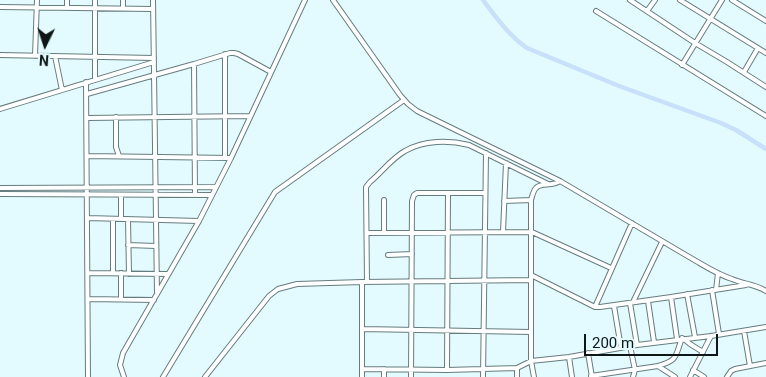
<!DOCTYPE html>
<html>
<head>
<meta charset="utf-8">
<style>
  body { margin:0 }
  #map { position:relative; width:766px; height:377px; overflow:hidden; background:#e3fbfe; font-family:Roboto,sans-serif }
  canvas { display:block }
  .north { position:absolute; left:20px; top:20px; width:50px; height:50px; -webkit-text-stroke:4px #e3fbfe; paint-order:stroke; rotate:184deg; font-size:14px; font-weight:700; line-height:20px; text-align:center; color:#0e1617 }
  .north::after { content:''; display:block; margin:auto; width:18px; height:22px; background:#0e1617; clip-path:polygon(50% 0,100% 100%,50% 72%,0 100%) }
  .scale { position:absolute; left:584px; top:334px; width:134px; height:22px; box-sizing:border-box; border:2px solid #0e1617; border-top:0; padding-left:6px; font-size:15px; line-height:18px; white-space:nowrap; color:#0e1617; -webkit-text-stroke:4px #e3fbfe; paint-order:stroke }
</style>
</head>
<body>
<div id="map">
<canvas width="766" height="377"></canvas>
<div class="north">N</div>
<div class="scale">200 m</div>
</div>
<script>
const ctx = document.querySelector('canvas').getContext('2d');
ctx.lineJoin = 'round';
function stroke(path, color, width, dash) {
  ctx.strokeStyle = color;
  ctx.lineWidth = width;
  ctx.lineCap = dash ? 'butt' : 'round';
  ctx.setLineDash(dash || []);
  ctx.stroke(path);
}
stroke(new Path2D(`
  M483 0C496 17 509 36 527 48L619 86 721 123 736 130 766 149`), '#c8e0f9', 4.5);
const minor = new Path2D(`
  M95 0V80
  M153 0 157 293
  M333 0 400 95 408 104 417 111 560 181 696 261C708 268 719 275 732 279 743 284 755 284 766 291
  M630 0 695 43 727 62 766 87
  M680 0 766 53
  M732 0 766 21
  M0 7 153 9
  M67 8V0
  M123 8V0
  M596 11 766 116
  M647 11 655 0
  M0 55 154 58
  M35 56 37 0
  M55 56 62 90
  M194 64 195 195
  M682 65 722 0
  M744 72 758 48
  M86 82 88 377
  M87 94 194 64 230 53H234L238 54 271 72
  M0 109 154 62
  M116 117V147L119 156
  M87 118 250 116
  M87 156 231 158
  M225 158V54
  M0 188 215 187
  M0 194 211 195
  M384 200V233
  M504 201 531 200
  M87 218 199 221
  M121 219V195
  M128 219 129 274
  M503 232 506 163
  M367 233 532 232 611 268
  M128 245 156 246
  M388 255 412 254
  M88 273 167 274
  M113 273V219
  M121 273V299
  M531 275 595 307H600L671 297 746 285
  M362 282V377
  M367 282 366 187 370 182C381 173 392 158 405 151 424 140 449 140 469 145L548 184
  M712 290 719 334
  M716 290 718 273
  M687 294 695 337
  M671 297 677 339
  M88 299 154 300
  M648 301 654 342
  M633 302 662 242
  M630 303 637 345
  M614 306 621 348
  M595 307 632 223
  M362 329 531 332
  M744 331 750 366
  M684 339 690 344 703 352
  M630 346 635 370 633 377
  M588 353 592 377
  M569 357 572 377
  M658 366 675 377
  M362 369 447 370 517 368 531 361 569 357 637 345 711 336 766 327
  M447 370 448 193
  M693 370 704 377
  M591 376 658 366C678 360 675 357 682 338
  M124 377 120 365 123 353 199 221 231 158 305 0
  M163 377 275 192 404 100
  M205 377 269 296 278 289 297 284 362 282 531 280
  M384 377V369
  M411 377 412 201 414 195 417 193H485
  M483 377 486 153
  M517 377V368
  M534 377 531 361V200C532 197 533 191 536 188 541 182 552 187 560 181
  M690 377 711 336
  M727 377 731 371 735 369 766 363`);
stroke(minor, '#677c7f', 6);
stroke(minor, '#fff', 4);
</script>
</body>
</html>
